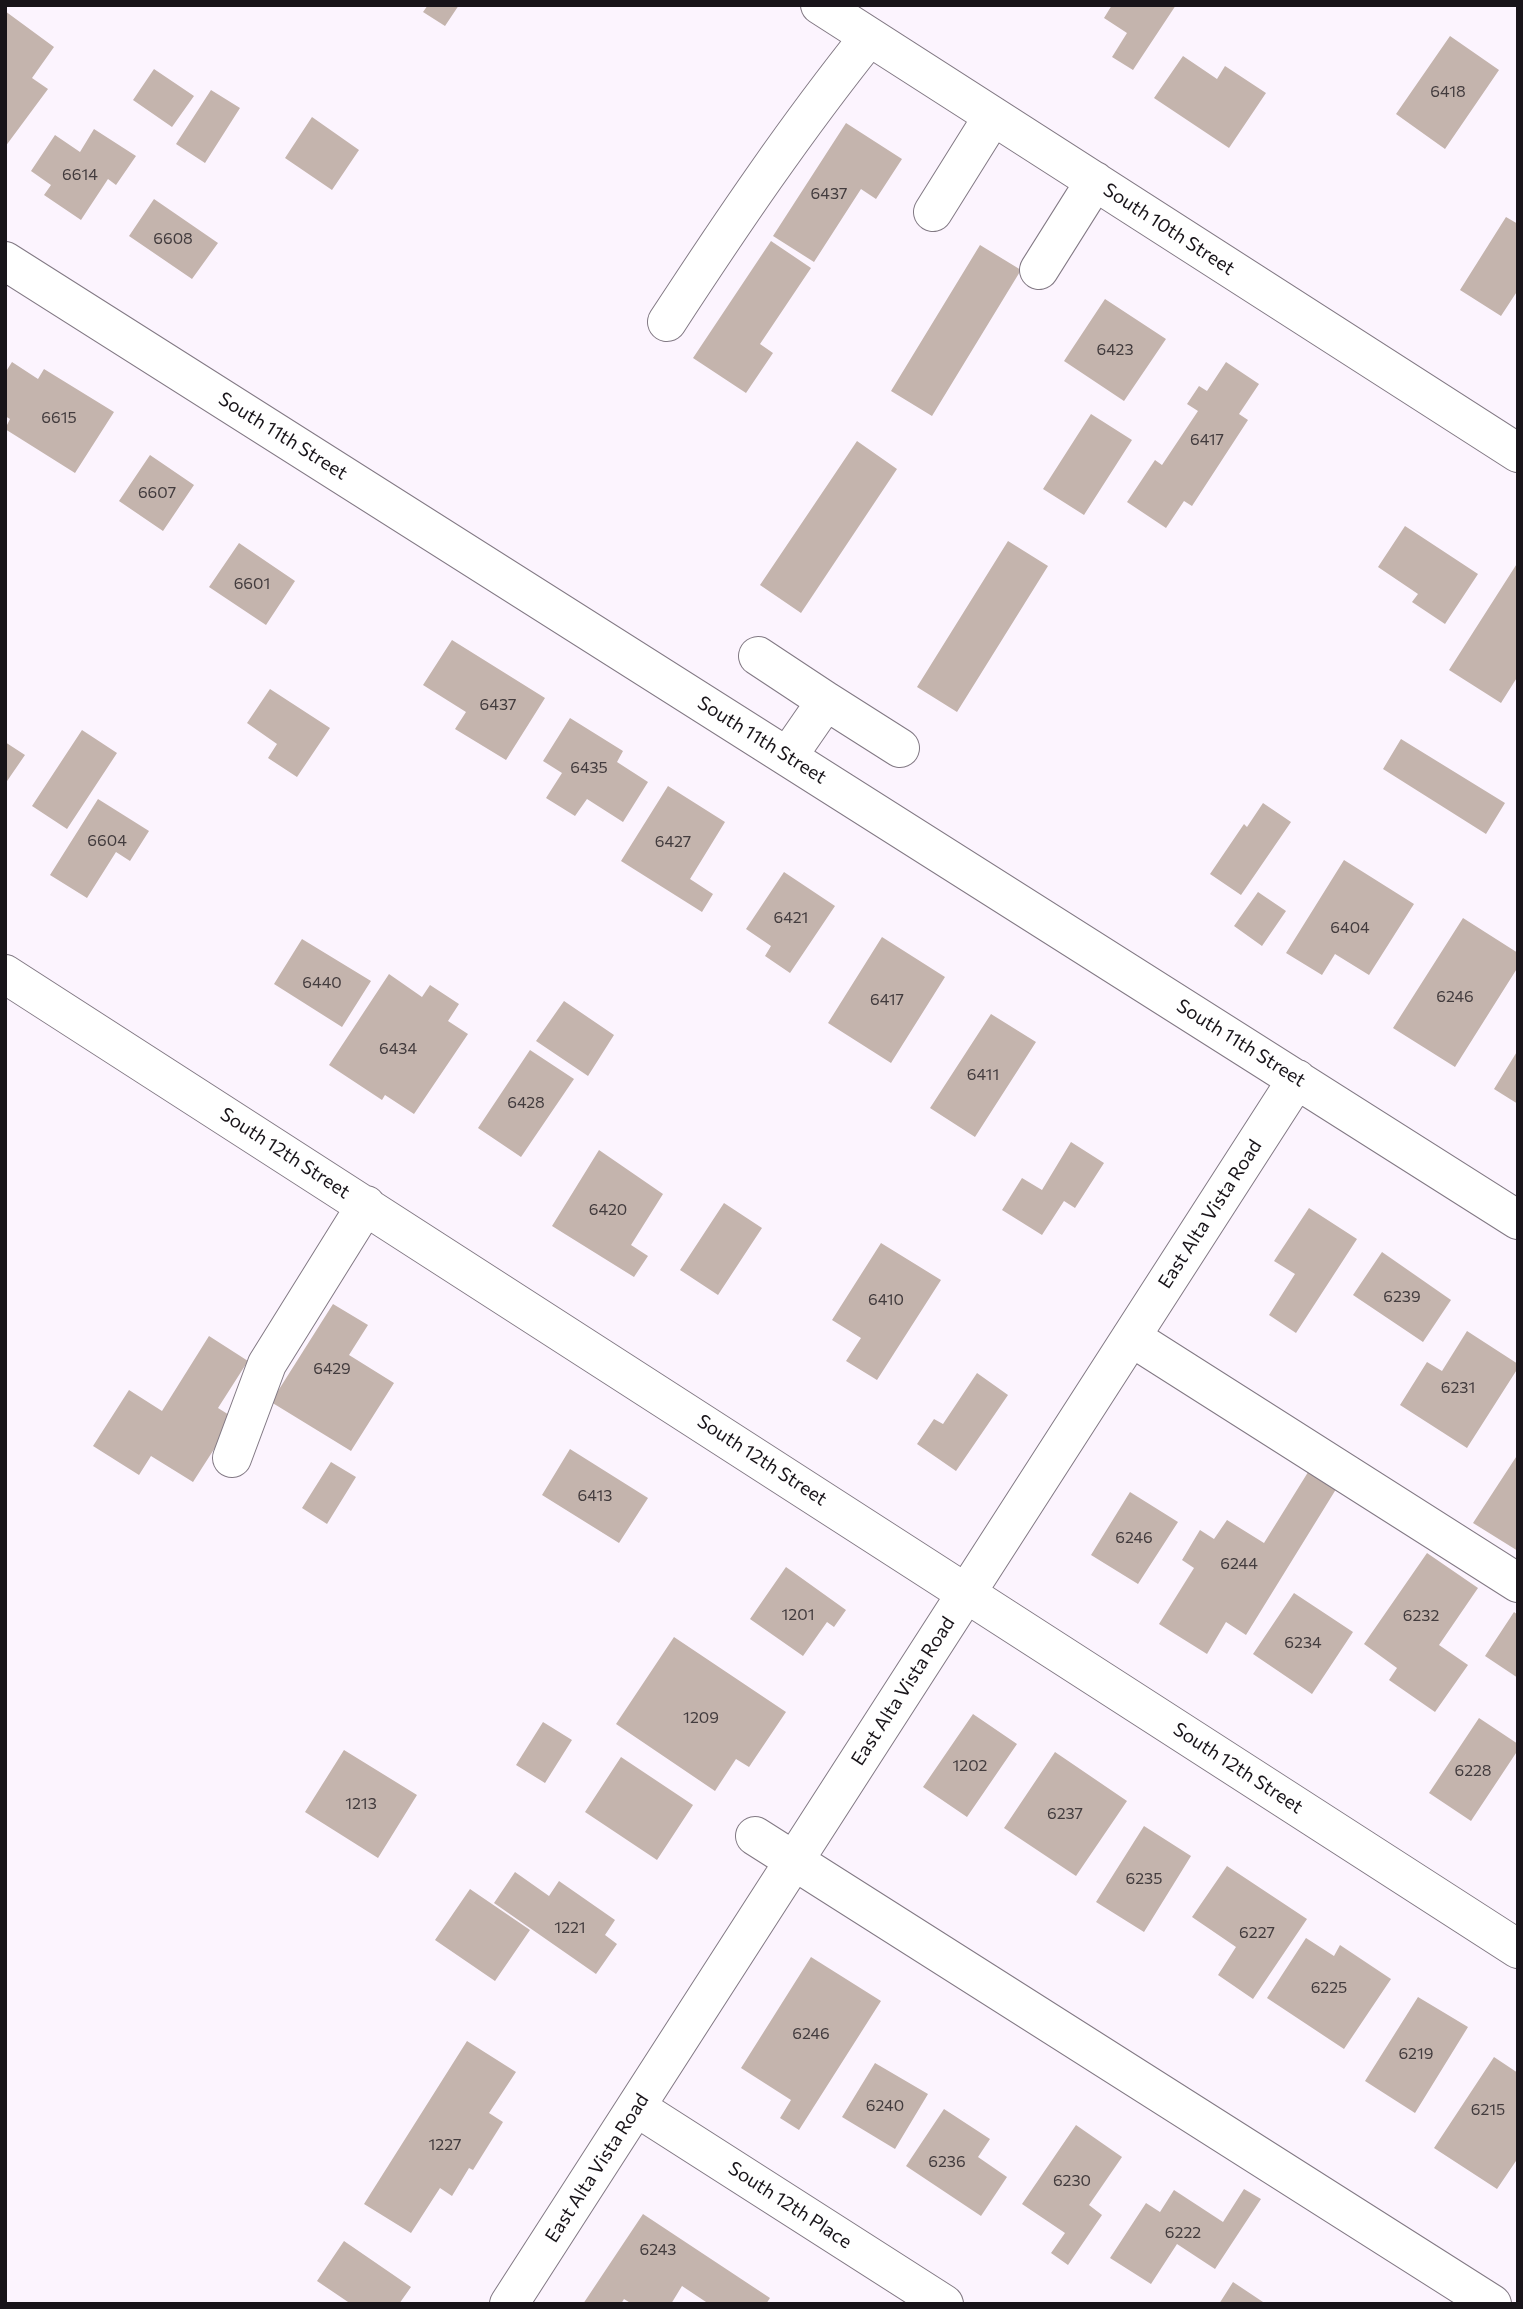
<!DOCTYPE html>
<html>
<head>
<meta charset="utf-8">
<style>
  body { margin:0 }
  #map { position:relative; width:1523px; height:2309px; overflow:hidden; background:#fcf4fe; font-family:Commissioner,sans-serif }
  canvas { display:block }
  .frame { position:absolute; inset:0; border:7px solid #181419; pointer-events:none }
</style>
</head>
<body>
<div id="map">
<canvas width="1523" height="2309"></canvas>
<div class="frame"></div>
</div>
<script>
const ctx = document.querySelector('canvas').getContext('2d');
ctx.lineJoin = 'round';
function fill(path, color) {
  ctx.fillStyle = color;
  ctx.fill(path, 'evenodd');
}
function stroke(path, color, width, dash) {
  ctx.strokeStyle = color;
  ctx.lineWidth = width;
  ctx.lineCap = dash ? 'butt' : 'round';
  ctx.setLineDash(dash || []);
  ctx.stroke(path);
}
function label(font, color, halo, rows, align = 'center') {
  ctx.font = font + ' Commissioner,sans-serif';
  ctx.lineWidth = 6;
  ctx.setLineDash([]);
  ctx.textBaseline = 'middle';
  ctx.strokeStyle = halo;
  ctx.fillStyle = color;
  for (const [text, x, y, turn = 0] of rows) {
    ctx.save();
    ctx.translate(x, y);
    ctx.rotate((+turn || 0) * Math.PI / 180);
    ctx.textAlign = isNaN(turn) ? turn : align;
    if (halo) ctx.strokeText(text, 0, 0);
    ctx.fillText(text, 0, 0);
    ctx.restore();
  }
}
fill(new Path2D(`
  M428 5H459L445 26 423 12Z
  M1112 5H1176L1133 70 1112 57 1127 33 1104 18Z
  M5 11 54 47 32 78 48 89 5 147Z
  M1450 36 1499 70 1445 149 1396 114Z
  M1183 56 1217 79 1225 66 1266 93 1229 148 1154 98Z
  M154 69 194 96 172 127 133 100Z
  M211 90 240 108 205 163 176 144Z
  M312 117 359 150 332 190 285 158Z
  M846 123 902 159 876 199 861 189 814 262 773 236Z
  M94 129 136 156 116 185 108 179 81 220 44 195 51 185 31 171 55 135 80 152Z
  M154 199 218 243 192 279 129 236Z
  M1506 217 1518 224V290L1501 316 1460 290Z
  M771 241 811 268 760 344 773 353 746 393 693 358Z
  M980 245 1021 270 932 416 891 391Z
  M1105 299 1166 339 1124 401 1064 361Z
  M12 362 38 379 44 369 114 412 75 473 5 429 10 419 5 416V373Z
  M1226 362 1259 384 1239 414 1248 420 1192 506 1184 501 1166 528 1127 502 1155 460 1162 465 1198 411 1187 404 1199 386 1207 391Z
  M1091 414 1132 440 1084 515 1043 489Z
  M857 441 897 469 801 613 760 585Z
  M150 455 194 485 163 531 119 501Z
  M1405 526 1478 574 1445 624 1412 602 1418 594 1378 567Z
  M1008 541 1048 566 957 712 917 687Z
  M239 543 295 581 266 625 209 587Z
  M1518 562V676L1501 703 1449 670Z
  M452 640 545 698 506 760 455 729 466 712 423 685Z
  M270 689 330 728 297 777 268 758 277 744 247 723Z
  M570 718 623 751 617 762 648 782 623 822 587 799 575 816 546 798 562 773 543 761Z
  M82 730 117 753 67 829 32 806Z
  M1401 739 1505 803 1486 834 1383 769Z
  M5 742 25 755 5 784Z
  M668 786 725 822 690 879 713 894 702 912 621 861Z
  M98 799 149 831 130 861 116 852 87 898 50 875Z
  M1263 803 1291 822 1241 895 1210 874 1244 824 1247 827Z
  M1344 860 1414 904 1369 975 1335 954 1322 975 1286 953Z
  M784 872 835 906 790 973 765 956 771 946 746 929Z
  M1258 892 1286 911 1262 946 1234 926Z
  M1463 918 1518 953V967L1455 1067 1393 1028Z
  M882 937 945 977 891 1063 828 1023Z
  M302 939 371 981 342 1027 274 984Z
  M389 974 422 997 430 985 459 1004 448 1021 468 1034 414 1114 385 1095 382 1100 329 1065Z
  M564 1001 614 1035 588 1076 536 1041Z
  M991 1014 1036 1042 975 1137 930 1108Z
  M530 1050 574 1079 521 1157 478 1128Z
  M1518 1050V1104L1494 1089Z
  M1071 1142 1104 1163 1075 1208 1064 1201 1042 1235 1002 1210 1022 1178 1042 1190Z
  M599 1150 663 1194 631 1245 648 1256 634 1277 552 1226Z
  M724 1203 762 1228 718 1295 680 1270Z
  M1309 1208 1357 1239 1296 1333 1269 1315 1295 1274 1274 1261Z
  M881 1243 941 1280 877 1380 846 1361 861 1338 832 1320Z
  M1382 1252 1451 1300 1423 1342 1353 1295Z
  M333 1304 368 1325 349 1355 394 1383 351 1451 271 1402Z
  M1467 1331 1518 1364V1368L1467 1448 1400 1405 1427 1362 1442 1371Z
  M209 1336 248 1361 218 1408 234 1418 193 1482 151 1456 139 1475 93 1446 129 1390 162 1411Z
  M977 1373 1008 1395 956 1471 917 1444 934 1419 943 1424Z
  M570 1449 648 1498 619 1543 542 1495Z
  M1518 1454V1551L1473 1523Z
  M331 1462 356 1477 327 1524 302 1508Z
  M1310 1469 1338 1486 1246 1635 1226 1622 1207 1654 1159 1624 1194 1568 1182 1560 1200 1530 1214 1539 1227 1520 1264 1543Z
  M1130 1492 1178 1522 1138 1584 1091 1555Z
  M1427 1553 1478 1588 1439 1645 1468 1665 1435 1712 1389 1680 1397 1668 1364 1644Z
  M786 1567 846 1610 834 1627 827 1622 803 1656 750 1619Z
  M1294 1593 1353 1632 1312 1694 1253 1654Z
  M1514 1612 1518 1615V1678L1485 1656Z
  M674 1637 786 1712 749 1767 736 1759 715 1791 616 1724Z
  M973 1714 1017 1744 967 1817 923 1787Z
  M1479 1718 1518 1744V1750L1471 1821 1429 1793Z
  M543 1722 572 1740 545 1783 516 1765Z
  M344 1750 417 1795 378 1858 305 1812Z
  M1055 1752 1127 1801 1076 1876 1004 1828Z
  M621 1757 693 1805 657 1860 585 1812Z
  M1144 1826 1191 1856 1144 1932 1096 1902Z
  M1227 1866 1307 1919 1253 1999 1218 1975 1236 1947 1192 1917Z
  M515 1872 549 1896 559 1881 615 1920 605 1935 617 1944 596 1974 494 1903Z
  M470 1889 530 1930 495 1981 435 1940Z
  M1306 1938 1334 1956 1340 1945 1391 1979 1344 2049 1267 1998Z
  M811 1957 881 2001 799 2130 780 2118 791 2100 741 2068Z
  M1418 1997 1468 2027 1415 2113 1365 2081Z
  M467 2041 516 2072 489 2113 503 2122 473 2170 469 2168 452 2196 440 2188 411 2233 364 2204Z
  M1494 2057 1518 2073V2158L1497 2189 1434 2148Z
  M875 2063 928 2094 895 2149 842 2117Z
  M944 2109 990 2139 978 2157 1007 2177 981 2216 906 2166Z
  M1076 2125 1122 2157 1089 2205 1102 2215 1068 2265 1051 2253 1065 2233 1022 2204Z
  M1244 2189 1261 2199 1215 2269 1177 2244 1151 2284 1110 2258 1146 2203 1160 2212 1174 2190 1223 2222Z
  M643 2214 770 2298 766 2304H709L682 2286 671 2304H632L624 2299 621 2304H583Z
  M344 2241 411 2287 399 2304H351L317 2281Z
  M1233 2282 1266 2304H1219Z`), '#c4b4ad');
const minor = new Path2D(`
  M820 5 1518 453
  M933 212 993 116
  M5 261 1518 1220
  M1039 270 1095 181
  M667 322C731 224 796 128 869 37
  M758 656 826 701
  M788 756 826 701 900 748
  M5 974 1518 1949
  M1131 1337 1518 1583
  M232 1458 267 1364 366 1205
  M755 1836 1492 2304
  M636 2107 944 2304
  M509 2304 1297 1079`);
stroke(minor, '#827984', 40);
stroke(minor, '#fff', 38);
label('16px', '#433c3e', null, [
  ["6418",1448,92],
  ["6614",80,175],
  ["6437",829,194],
  ["6608",173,239],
  ["6423",1115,350],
  ["6615",59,418],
  ["6417",1207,440],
  ["6607",157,493],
  ["6601",252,584],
  ["6437",498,705],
  ["6435",589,768],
  ["6604",107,841],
  ["6427",673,842],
  ["6421",791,918],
  ["6404",1350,928],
  ["6440",322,983],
  ["6246",1455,997],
  ["6417",887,1000],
  ["6434",398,1049],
  ["6411",983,1075],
  ["6428",526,1103],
  ["6420",608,1210],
  ["6239",1402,1297],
  ["6410",886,1300],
  ["6429",332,1369],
  ["6231",1458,1388],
  ["6413",595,1496],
  ["6246",1134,1538],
  ["6244",1239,1564],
  ["1201",798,1615],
  ["6232",1421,1616],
  ["6234",1303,1643],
  ["1209",701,1718],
  ["1202",970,1766],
  ["6228",1473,1771],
  ["1213",361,1804],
  ["6237",1065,1814],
  ["6235",1144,1879],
  ["1221",570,1928],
  ["6227",1257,1933],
  ["6225",1329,1988],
  ["6246",811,2034],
  ["6219",1416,2054],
  ["6240",885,2106],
  ["6215",1488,2110],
  ["1227",445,2145],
  ["6236",947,2162],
  ["6230",1072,2181],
  ["6222",1183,2233],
  ["6243",658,2250]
]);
label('19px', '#181419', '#fff', [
  ["South 10th Street",1169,229,33],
  ["South 11th Street",283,436,32],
  ["South 11th Street",762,740,32],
  ["South 11th Street",1241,1043,32],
  ["South 12th Street",285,1153,33],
  ["East Alta Vista Road",1210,1214,-57],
  ["South 12th Street",762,1460,33],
  ["East Alta Vista Road",903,1691,-57],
  ["South 12th Street",1238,1768,33],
  ["East Alta Vista Road",597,2168,-57],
  ["South 12th Place",790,2205,33]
]);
</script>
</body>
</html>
